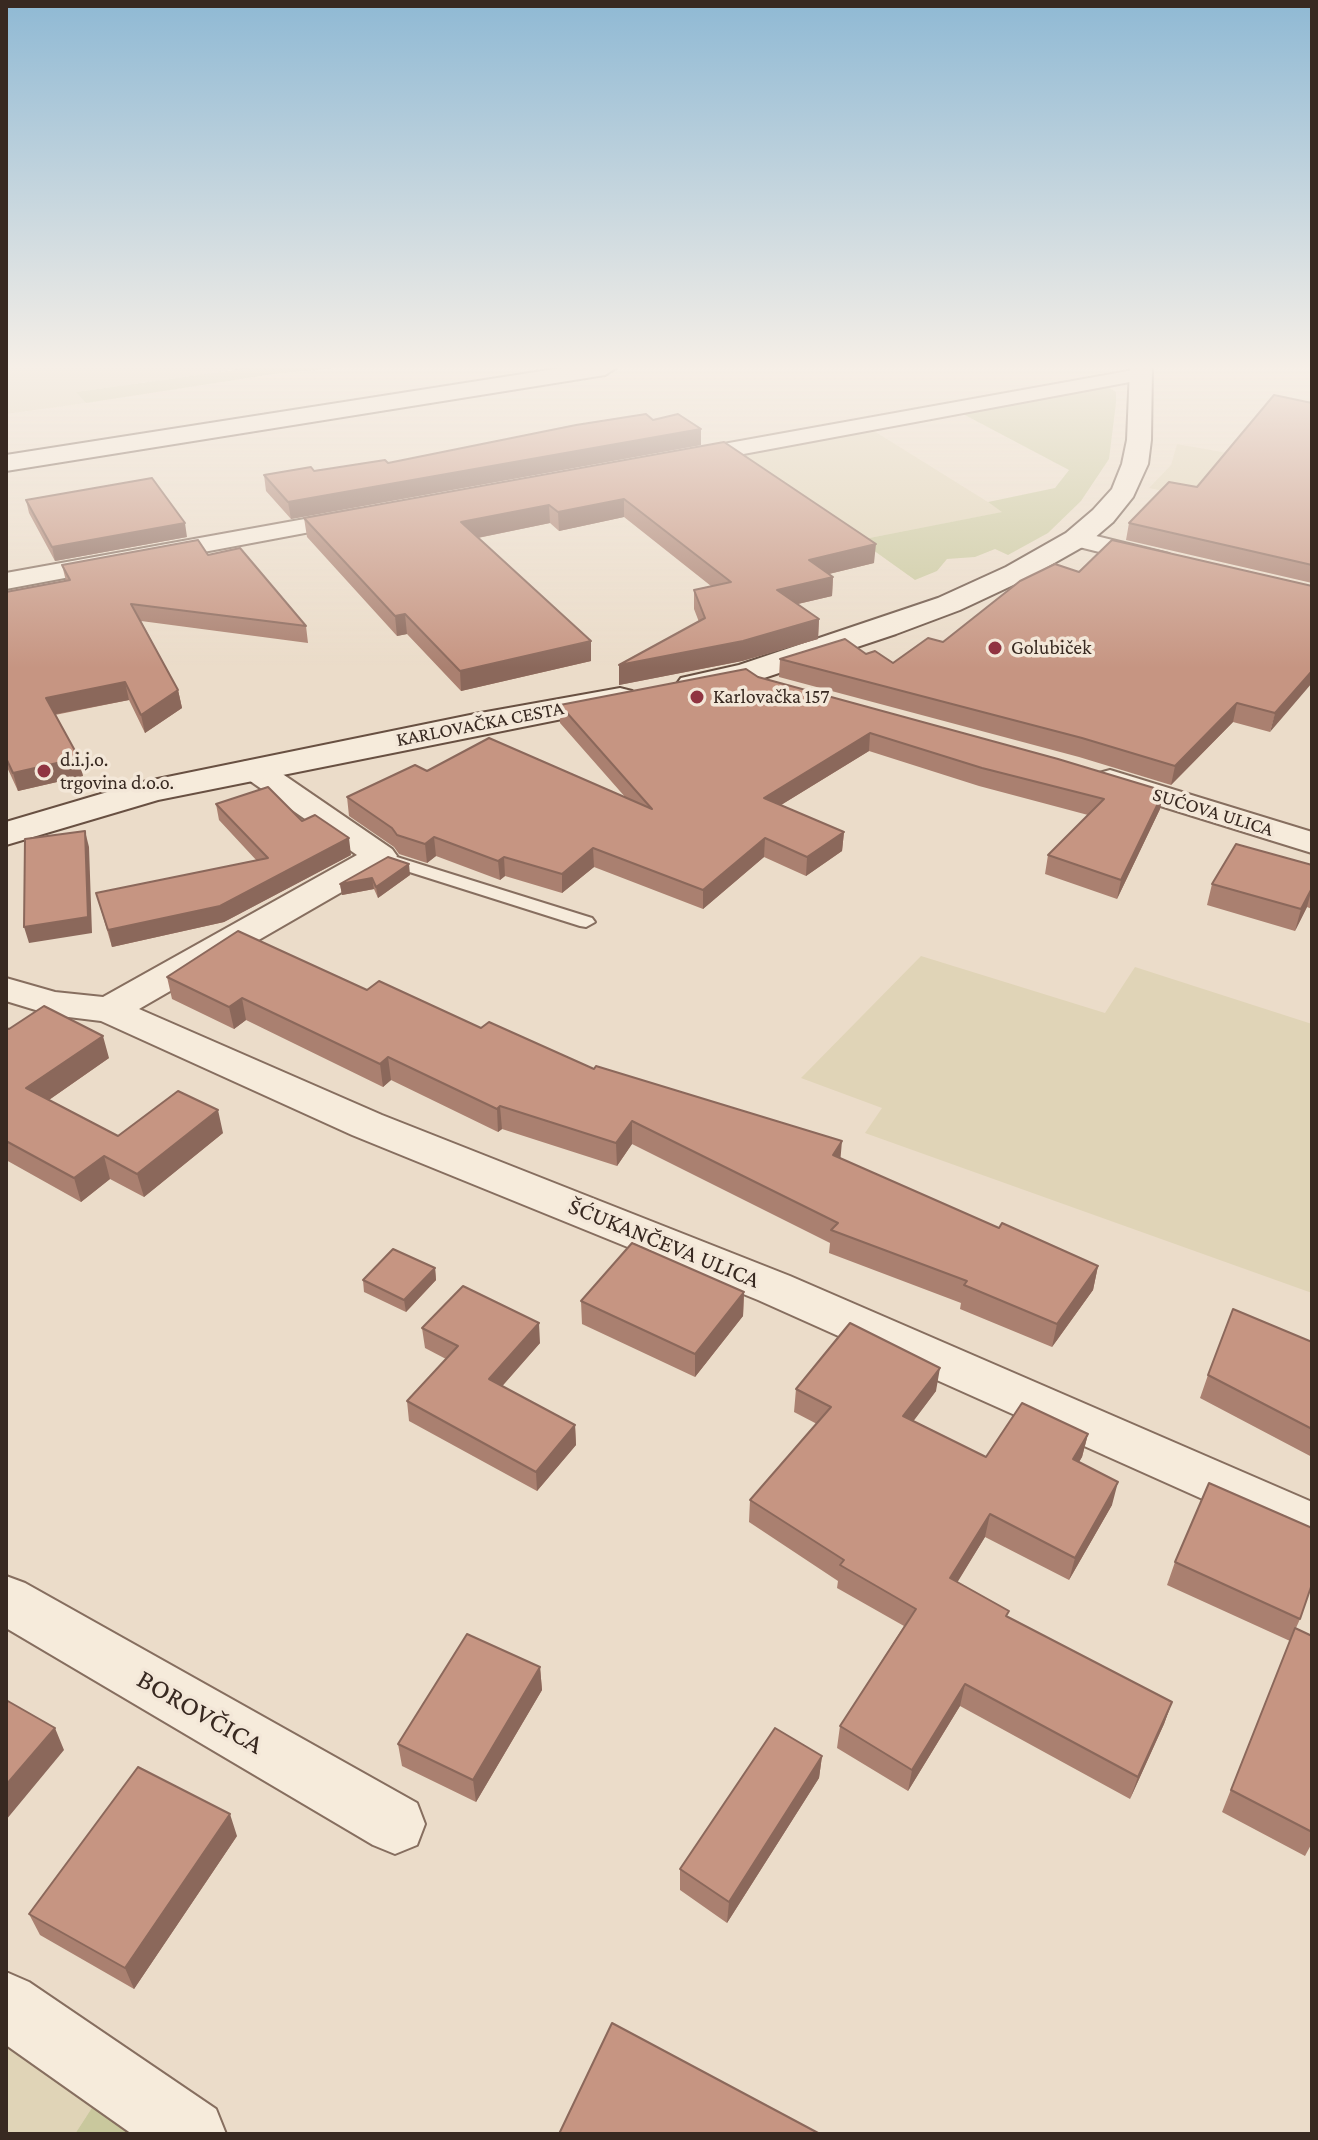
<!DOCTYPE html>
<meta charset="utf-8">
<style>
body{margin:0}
#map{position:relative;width:1318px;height:2140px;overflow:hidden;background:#ebdcc9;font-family:"Crimson Pro",serif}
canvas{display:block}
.frame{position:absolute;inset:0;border:8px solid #382921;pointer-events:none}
</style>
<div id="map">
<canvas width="1318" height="2140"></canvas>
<div class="frame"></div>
</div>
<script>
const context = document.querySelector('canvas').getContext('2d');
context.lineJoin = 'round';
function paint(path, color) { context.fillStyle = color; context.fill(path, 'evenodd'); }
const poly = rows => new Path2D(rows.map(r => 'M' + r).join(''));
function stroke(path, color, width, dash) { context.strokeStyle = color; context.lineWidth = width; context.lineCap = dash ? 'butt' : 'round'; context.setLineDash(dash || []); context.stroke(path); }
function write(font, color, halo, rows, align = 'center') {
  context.font = font + ' "Crimson Pro",serif'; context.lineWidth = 7; context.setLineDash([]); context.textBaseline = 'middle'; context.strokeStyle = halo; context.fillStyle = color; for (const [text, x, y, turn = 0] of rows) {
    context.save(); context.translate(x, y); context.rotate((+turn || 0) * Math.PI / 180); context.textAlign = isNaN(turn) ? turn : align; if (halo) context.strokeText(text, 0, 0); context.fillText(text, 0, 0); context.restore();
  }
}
paint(poly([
 [6,368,248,368,77,392,86,403,6,414],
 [874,431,1004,512,859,540,736,453],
 [1177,444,1312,468,1312,522,1149,488,1171,465],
 [921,956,1105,1013,1135,967,1312,1024,1312,1293,865,1133,882,1108,801,1078],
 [6,2038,97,2100,75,2134,6,2134]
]), '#e0d4b7');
paint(poly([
 [248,368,336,368,274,374,86,403,76,392],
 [1108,387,1116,392,1116,403,1109,459,1081,501,1048,533,1008,555,995,549,975,557,947,559,937,571,915,580,859,540,1002,512,988,502,1055,488,1069,470,963,414],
 [97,2100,146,2134,75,2134]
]), '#c9c89d');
const lane = poly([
 [384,853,592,918,595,922,586,927,580,926,378,862,375,858,384,853]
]);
const street = poly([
 [1139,369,1146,371,1149,375,1146,379,679,466,671,464,667,459,671,454,679,452,1139,369],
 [360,509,369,511,372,516,369,521,6,589,6,573,360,509],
 [1076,531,1169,554,1173,559,1169,564,1160,567,1067,544,1063,539,1067,534,1076,531],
 [254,760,265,762,392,849,397,856,392,863,139,1009,382,1115,790,1276,1312,1502,1312,1548,758,1300,352,1135,101,1021,52,1015,6,1001,6,978,55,992,103,997,357,855,243,776,238,769,243,762,254,760],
 [1110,770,1312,832,1312,853,1099,787,1094,780,1099,773,1110,770],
 [6,1576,25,1583,417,1803,425,1824,417,1845,395,1854,373,1845,6,1628,6,1576],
 [6,1972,29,1982,216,2109,226,2134,132,2134,6,2045,6,1972]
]);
const secondary = poly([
 [561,368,616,368,605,375,6,471,6,455,561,368],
 [1130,368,1152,368,1151,440,1148,464,1133,497,1113,522,1086,545,1026,579,960,610,896,634,758,680,692,695,681,692,676,685,681,678,739,665,938,598,1006,567,1066,533,1093,510,1112,489,1122,464,1127,440,1130,368],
 [620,688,632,691,636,698,632,705,158,800,6,845,6,822,138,783,475,714,620,688]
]);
stroke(lane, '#866e5f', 4);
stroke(street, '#866e5f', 4);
stroke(secondary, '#685042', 4);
paint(lane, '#f6ebdb');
paint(street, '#f6ebdb');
paint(secondary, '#f6ebdb');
paint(poly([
 [1312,403,1312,583,1126,540,1129,523,1197,487],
 [653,420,701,445,291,519,266,491,264,475,388,463],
 [724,442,874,563,829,574,833,577,832,596,798,604,819,619,818,639,742,661,619,685,619,665,699,622,694,609,694,590,711,586,624,517,559,531,550,523,478,538,591,641,591,661,461,691,407,634,397,636,307,537,304,518],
 [26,500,187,537,55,561,29,513],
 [208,555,306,626,308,643,141,621,178,690,182,708,145,733,129,700,55,715,83,776,18,791,6,765,6,592,66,581,62,565],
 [1079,572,1312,586,1270,732,1233,722,1171,785,1079,757,779,677,780,659,866,654,893,663,943,642],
 [758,677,1160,809,1117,899,1045,874,1048,855,1088,815,979,786,869,751,781,805,844,832,842,851,806,876,764,857,703,909,594,867,562,893,505,876,500,880,436,856,427,863,399,854,394,847,349,816,347,797,427,771,626,798,560,723,560,705],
 [216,804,302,821,351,855,224,922,112,947,96,893,257,861,219,820],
 [1312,865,1312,909,1307,907,1295,931,1207,905,1212,884],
 [410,875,378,898,374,889,342,895,340,884],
 [167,977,367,990,481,1028,840,1158,999,1228,1098,1266,1093,1290,1052,1347,960,1309,961,1303,829,1253,830,1243,632,1144,617,1166,502,1129,498,1132,391,1080,383,1087,246,1020,234,1029,172,999],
 [6,1028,109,1058,49,1100,118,1136,223,1133,144,1197,110,1179,81,1202,6,1160],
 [435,1268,436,1280,406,1312,364,1292,363,1280],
 [744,1292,743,1316,695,1377,582,1324,581,1301],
 [422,1328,540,1343,502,1386,575,1425,576,1445,537,1491,409,1421,407,1401,446,1359,425,1348],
 [1312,1342,1312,1457,1200,1398,1208,1375],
 [796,1389,936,1391,913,1421,986,1457,1088,1434,1082,1457,1079,1462,1112,1505,1069,1580,985,1537,957,1582,1008,1617,1172,1702,1164,1724,1130,1799,960,1706,908,1791,837,1748,840,1726,904,1626,837,1588,838,1581,749,1522,750,1500,817,1424,794,1412],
 [1175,1562,1300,1619,1296,1628,1312,1636,1312,1843,1305,1856,1222,1812,1290,1641,1167,1585],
 [540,1667,542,1690,476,1802,402,1766,398,1744],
 [822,1756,819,1778,727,1923,680,1890,680,1869],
 [237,1836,134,1989,40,1935,29,1914]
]), '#aa8070');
paint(poly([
 [701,429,701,445,291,519,288,502],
 [624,499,624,517,559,531,558,512],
 [549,505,550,523,462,541,461,522],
 [185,523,187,537,55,561,52,547],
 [876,544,874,563,808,579,809,560],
 [833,577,832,596,776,609,777,590],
 [405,614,407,634,397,636,395,616],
 [819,619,818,639,742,661,619,685,619,665],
 [591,641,591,661,461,691,460,671],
 [1312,671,1312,683,1270,732,1275,713],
 [125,682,129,700,51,715,46,698],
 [178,690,182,708,145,733,141,715],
 [1237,703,1233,722,1171,785,1175,766],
 [870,733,869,751,763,816,764,798],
 [79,758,83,776,18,791,13,773],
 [1164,791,1160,809,1117,899,1121,880],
 [85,831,89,847,92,933,29,943,24,927],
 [844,832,842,851,806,876,807,857],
 [434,837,436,856,427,863,425,844],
 [349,838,351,855,224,922,112,947,108,930],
 [765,838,764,857,703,909,703,890],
 [593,848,594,867,562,893,562,874],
 [504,857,505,876,500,880,498,861],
 [409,864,410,875,378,898,376,887],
 [372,878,374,889,342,895,340,884],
 [1312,888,1307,907,1295,931,1301,909],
 [242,998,246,1020,234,1029,229,1007],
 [103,1036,109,1058,33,1111,26,1088],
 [388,1057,391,1080,383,1087,380,1064],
 [500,1106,502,1129,498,1132,497,1109],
 [218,1110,223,1133,144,1197,137,1174],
 [632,1121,632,1144,617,1166,616,1143],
 [842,1141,840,1164,833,1155],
 [104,1156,110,1179,81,1202,74,1178],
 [1098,1266,1093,1290,1052,1347,1057,1324],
 [435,1268,436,1280,406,1312,404,1300],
 [744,1292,743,1316,695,1377,695,1354],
 [539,1323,540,1343,491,1399,489,1379],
 [940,1368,936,1391,900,1439,903,1416],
 [575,1425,576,1445,537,1491,536,1472],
 [1088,1434,1082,1457,1067,1482,1073,1459],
 [1118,1482,1112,1505,1069,1580,1075,1558],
 [990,1514,985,1537,946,1601,950,1578],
 [540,1667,542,1690,476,1802,473,1780],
 [965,1684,960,1706,908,1791,912,1770],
 [1172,1702,1164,1724,1130,1799,1138,1777],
 [55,1728,64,1750,6,1820,6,1785],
 [822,1756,819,1778,727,1923,729,1902],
 [230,1814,237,1836,134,1989,125,1968]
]), '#8b685b');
const building = poly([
 [1274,395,1312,403,1312,565,1129,523,1169,482,1197,487,1274,395],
 [646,414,653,420,678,414,701,429,288,502,264,475,311,467,314,471,385,460,388,463,576,425,646,414],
 [724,442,876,544,809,560,833,577,777,590,819,619,743,641,619,665,705,618,694,590,731,582,624,499,558,512,549,505,461,522,591,641,460,671,405,614,395,616,304,518,724,442],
 [152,478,185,523,52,547,26,500,152,478],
 [198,540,208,555,240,548,306,626,131,604,178,690,141,715,125,682,46,698,79,758,13,773,6,758,6,592,70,580,62,565,198,540],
 [1112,540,1312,586,1312,671,1275,713,1237,703,1175,766,1082,738,780,659,845,639,866,654,875,651,893,663,928,638,943,642,1020,581,1055,564,1079,572,1112,540],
 [746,669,758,677,1058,759,1164,791,1121,880,1048,855,1104,799,982,768,870,733,764,798,844,832,807,857,765,838,703,890,593,848,562,874,504,857,498,861,434,837,425,844,397,835,392,828,347,797,415,765,427,771,489,738,652,809,560,705,746,669],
 [268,787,302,821,315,815,349,838,220,906,108,930,96,893,268,858,216,804,268,787],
 [85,831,88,917,24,927,25,839,85,831],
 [1236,844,1312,865,1312,888,1301,909,1212,884,1236,844],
 [388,857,409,864,376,887,372,878,340,884,388,857],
 [238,931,367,990,379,981,481,1028,489,1022,594,1069,596,1066,842,1141,833,1155,999,1228,1002,1223,1098,1266,1057,1324,964,1285,967,1281,831,1230,838,1223,632,1121,616,1143,500,1106,497,1109,388,1057,380,1064,242,998,229,1007,167,977,238,931],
 [44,1006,103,1036,26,1088,118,1136,178,1091,218,1110,137,1174,104,1156,74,1178,6,1141,6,1028,9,1029,44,1006],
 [632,1243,744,1292,695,1354,581,1301,632,1243],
 [393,1249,435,1268,404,1300,363,1280,393,1249],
 [463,1286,539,1323,489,1379,575,1425,536,1472,407,1401,458,1346,422,1328,463,1286],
 [1233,1309,1312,1342,1312,1429,1208,1375,1233,1309],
 [850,1323,940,1368,903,1416,986,1457,1022,1403,1088,1434,1073,1459,1118,1482,1075,1558,990,1514,950,1578,1009,1611,1006,1616,1172,1702,1138,1777,965,1684,912,1770,840,1726,916,1609,840,1565,844,1560,750,1500,831,1407,796,1389,850,1323],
 [1209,1483,1312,1528,1312,1584,1300,1619,1175,1562,1209,1483],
 [1295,1628,1312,1636,1312,1832,1231,1790,1295,1628],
 [467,1634,540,1667,473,1780,398,1744,467,1634],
 [6,1700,55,1728,6,1785,6,1700],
 [775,1728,822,1756,729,1902,680,1869,775,1728],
 [138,1767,230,1814,125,1968,29,1914,138,1767],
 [612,2023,820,2134,559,2134,612,2023]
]);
paint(building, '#c69582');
stroke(building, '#8b685b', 2);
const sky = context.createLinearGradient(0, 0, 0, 668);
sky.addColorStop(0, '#8fb9d4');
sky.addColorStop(0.55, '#f6efe7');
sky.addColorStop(1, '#f6efe700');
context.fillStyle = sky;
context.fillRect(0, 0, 1318, 668);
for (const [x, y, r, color] of [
 [995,648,8,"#903441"],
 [697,697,8,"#903441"],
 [44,771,8,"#903441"]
]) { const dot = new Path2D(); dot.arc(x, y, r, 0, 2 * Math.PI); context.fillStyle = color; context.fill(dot); stroke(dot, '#f3e7d8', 3); }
write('20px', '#382921', '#f3e7d8', [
 ["Golubiček",1011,648],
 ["Karlovačka 157",713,697],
 ["d.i.j.o.",60,760],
 ["trgovina d.o.o.",60,783]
], 'left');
write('20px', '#382921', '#f3e7d8', [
 ["KARLOVAČKA CESTA",480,724,-11],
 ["SUĆOVA ULICA",1213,812,17]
]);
write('24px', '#382921', '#f3e7d8', [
 ["ŠĆUKANČEVA ULICA",664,1243,22]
]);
write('28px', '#382921', '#f3e7d8', [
 ["BOROVČICA",200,1712,30]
]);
</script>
